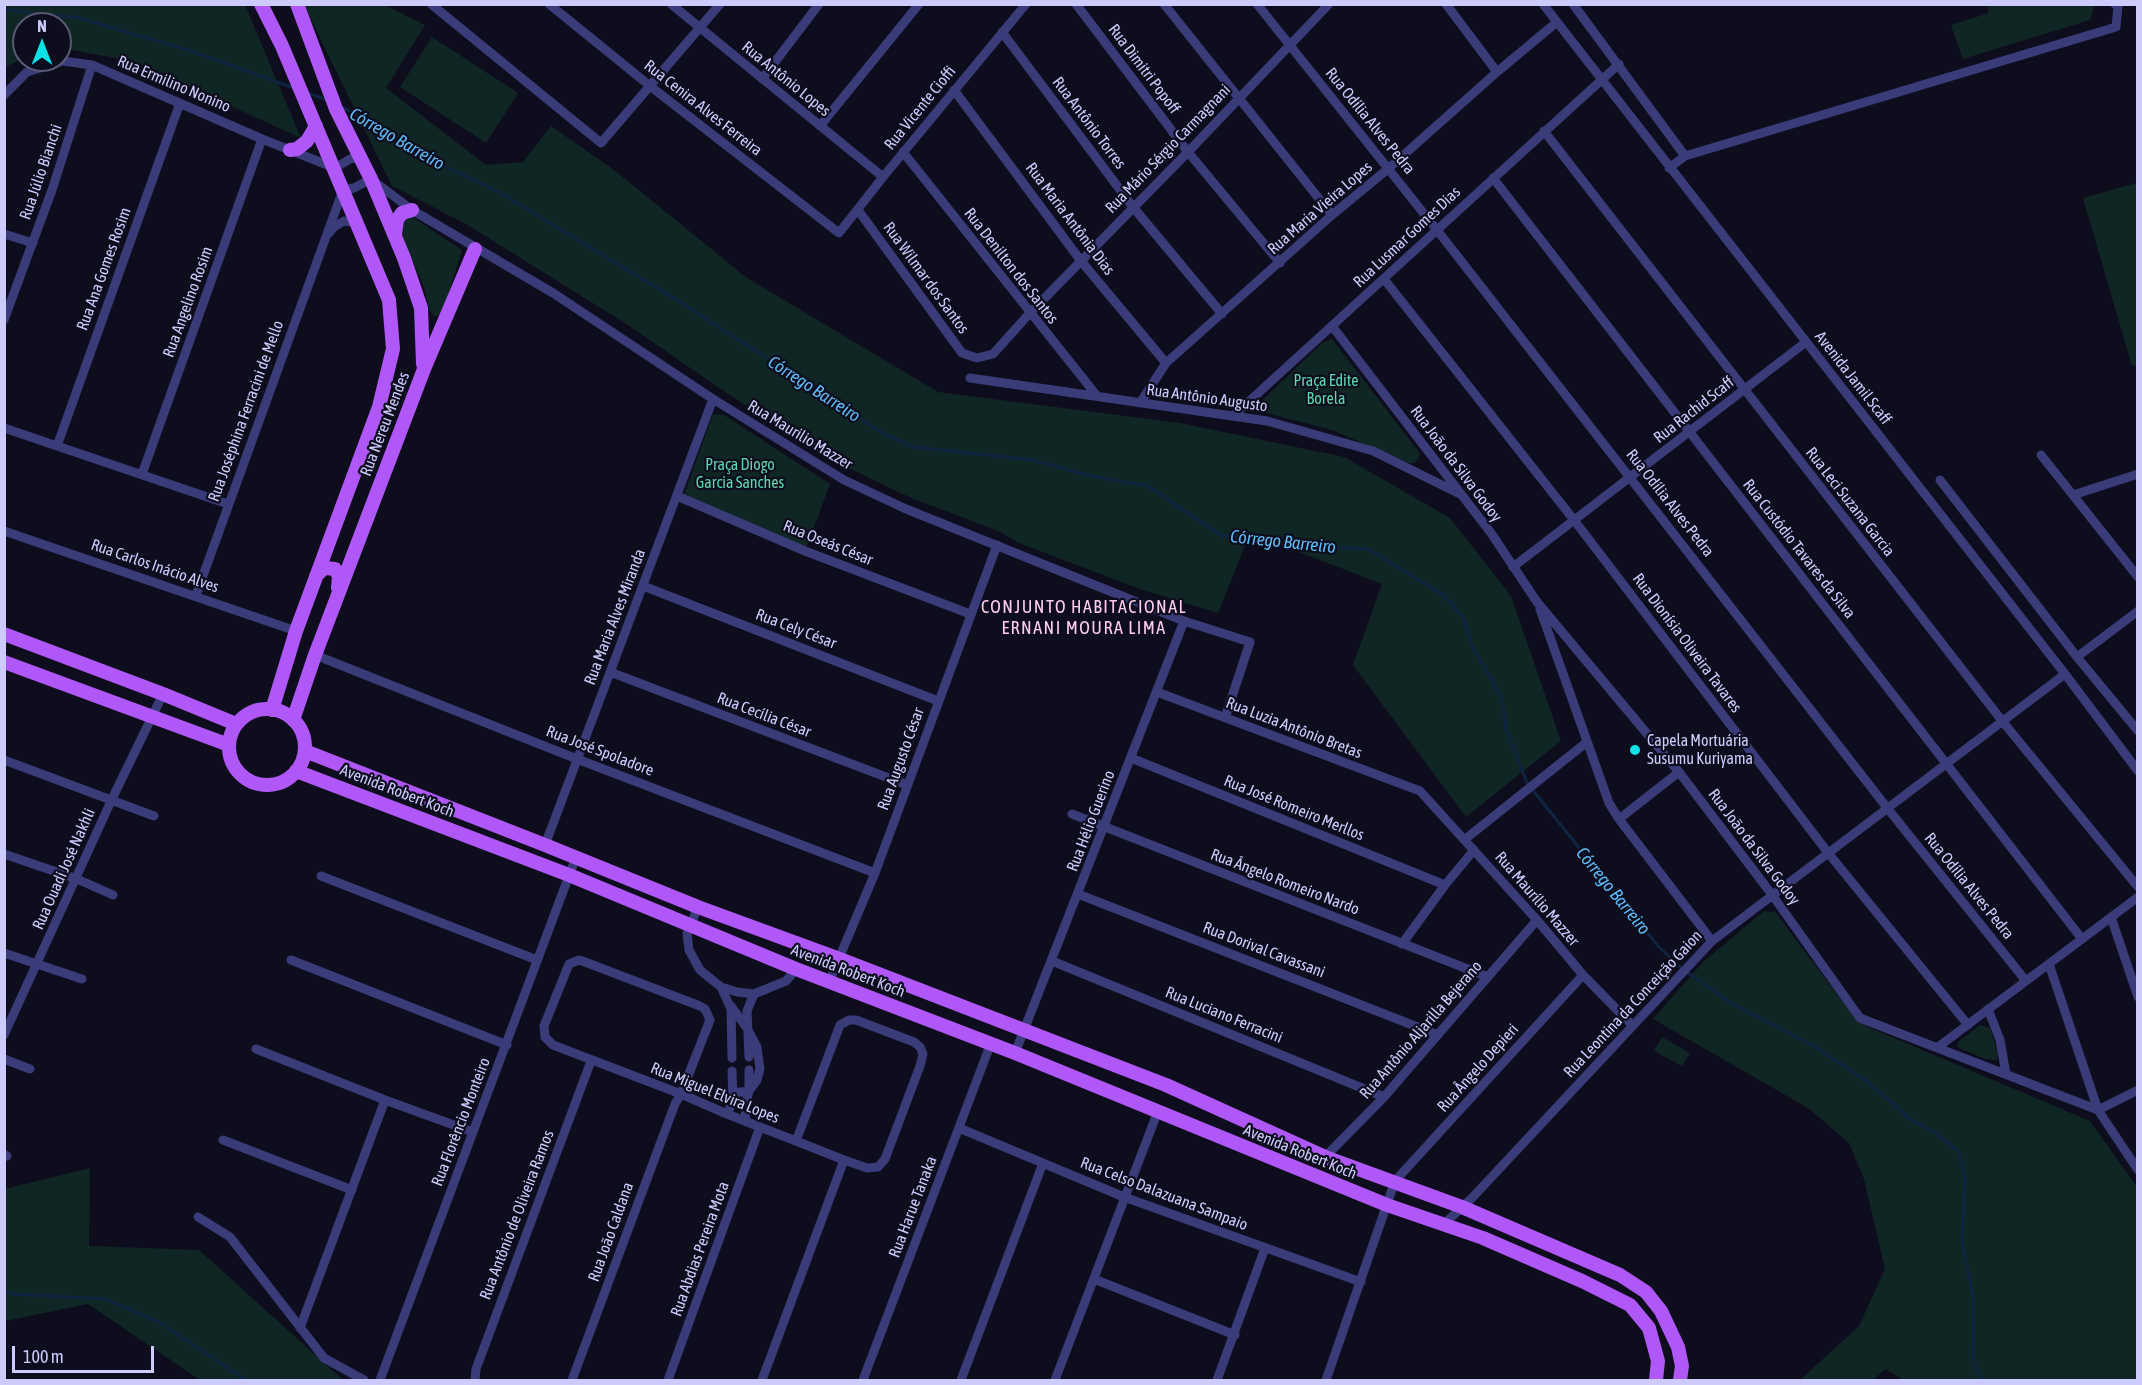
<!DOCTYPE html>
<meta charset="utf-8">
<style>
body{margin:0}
#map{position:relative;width:2142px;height:1385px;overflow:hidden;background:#0e0d1d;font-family:"Asap Condensed",sans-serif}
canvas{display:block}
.frame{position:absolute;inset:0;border:6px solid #cdcbfc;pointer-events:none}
.north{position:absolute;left:12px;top:12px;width:60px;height:60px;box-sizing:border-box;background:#0e0d1d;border:2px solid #5a5976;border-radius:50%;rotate:0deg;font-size:16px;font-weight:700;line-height:24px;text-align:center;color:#cdcbfc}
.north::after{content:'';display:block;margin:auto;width:21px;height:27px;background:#0be1e8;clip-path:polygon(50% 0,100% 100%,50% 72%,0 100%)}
.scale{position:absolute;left:12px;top:1346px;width:142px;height:27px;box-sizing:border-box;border:3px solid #cdcbfc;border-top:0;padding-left:8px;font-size:18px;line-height:21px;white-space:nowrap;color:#cdcbfc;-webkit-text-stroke:4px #0e0d1d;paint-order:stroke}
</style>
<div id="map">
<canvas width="2142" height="1385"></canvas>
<div class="frame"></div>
<div class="north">N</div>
<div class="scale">100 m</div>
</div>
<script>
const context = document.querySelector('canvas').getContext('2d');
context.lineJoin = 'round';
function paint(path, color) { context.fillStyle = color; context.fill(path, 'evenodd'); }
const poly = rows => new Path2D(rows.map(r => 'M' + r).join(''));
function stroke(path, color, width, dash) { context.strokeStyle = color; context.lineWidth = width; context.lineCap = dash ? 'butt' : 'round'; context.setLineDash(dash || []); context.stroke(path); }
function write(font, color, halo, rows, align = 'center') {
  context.font = font + ' "Asap Condensed",sans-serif'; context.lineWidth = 4.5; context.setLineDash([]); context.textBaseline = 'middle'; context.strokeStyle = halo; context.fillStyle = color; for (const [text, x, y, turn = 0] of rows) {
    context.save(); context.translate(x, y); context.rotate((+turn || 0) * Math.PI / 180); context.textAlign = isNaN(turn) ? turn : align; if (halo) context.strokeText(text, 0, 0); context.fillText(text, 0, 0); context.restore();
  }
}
paint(poly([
 [366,4,387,6,425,25,386,88,486,165,523,162,551,126,614,170,747,278,938,392,1180,423,1344,457,1450,518,1511,596,1561,741,1466,817,1353,665,1382,584,1250,533,1218,613,1140,589,1019,543,998,531,909,497,830,459,728,394,628,325,466,224,392,186,304,5],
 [2093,4,2093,12,2090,20,1963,59,1951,25,1989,13,1987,5],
 [4,5,245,5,301,138,132,61,60,48,60,24,24,24,24,58,5,67],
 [432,37,518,93,486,143,400,87],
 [2137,183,2138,365,2132,366,2083,198],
 [408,214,462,250,443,312,438,316,434,316,430,311,423,284,401,237,400,219],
 [1332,339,1416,448,1420,455,1415,463,1408,463,1332,430,1259,411,1258,405,1271,392,1322,343],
 [713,414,724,415,830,484,805,551,684,495],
 [1764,911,1775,912,1855,1018,1868,1027,2090,1121,2137,1187,2137,1380,1903,1380,1886,1369,1873,1380,1800,1380,1859,1326,1885,1269,1864,1179,1849,1143,1808,1108,1653,1019,1703,962],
 [1980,1025,1990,1028,1998,1054,1997,1060,1985,1059,1957,1047,1958,1042],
 [1662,1037,1690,1053,1682,1066,1654,1051],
 [90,1168,89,1246,199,1250,343,1380,200,1380,88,1304,5,1321,4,1189]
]), '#102624');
stroke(poly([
 [4,9,44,15,76,17,191,51,294,88],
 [308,93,327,100],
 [342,107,442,165,499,192,677,300,886,435,914,447,1033,460,1091,476,1148,486,1222,536,1280,538,1308,547,1368,549,1444,595,1463,617,1472,646,1502,699,1506,729,1527,783,1659,947,1681,968,1731,1003,1814,1046,1865,1080,1910,1119,1935,1133,1959,1152,1965,1180,1962,1241,1974,1300,1973,1358,1980,1380],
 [4,1290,12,1294,105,1299,161,1323,246,1380]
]), '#0e2440', 3);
stroke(poly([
 [431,4,601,143,720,4],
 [549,4,650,86,839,233,883,177,1026,4],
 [671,4,883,177],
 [1076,4,1188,152,1280,263],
 [1164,4,1332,215],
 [1257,4,1437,230,1888,809,2026,981],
 [1446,4,1497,72],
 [1543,4,2065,674,2138,771],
 [1573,4,1685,156],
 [1002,32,1133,207,1222,314],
 [762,79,819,4],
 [954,90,1081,261,1166,363],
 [4,95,27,72,63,61,92,65,262,139,335,168,350,159,360,157],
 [820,126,919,4],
 [1544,131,2003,722,2138,887],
 [903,152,1097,396],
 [1669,168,1685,156,2116,27,2118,6,2115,4],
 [1493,178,2082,939],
 [858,210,962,353,977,358,993,354,1029,314,1188,152,1329,4],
 [4,234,33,243],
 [328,234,334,227,344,221,358,223],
 [1384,279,1574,520,1829,854,1968,1025],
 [4,320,52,190,92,65],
 [1332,326,1491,533,1537,602,1679,772,1773,896,1860,1018,2098,1110,2138,1170],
 [970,378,1267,421,1373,451,1460,494],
 [1140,403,1166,363,1332,215,1389,168,1497,72,1557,22],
 [1233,416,1619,64],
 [4,428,228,504],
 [57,446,180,103],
 [2041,455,2138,577],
 [142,474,262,139],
 [1940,480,2077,657,2138,731],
 [2073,495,2138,474],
 [677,496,805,551,970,614],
 [4,531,296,631],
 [1513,567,1806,342],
 [643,586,938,701],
 [196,595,343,190,354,188,371,179,412,210,553,293,713,399,844,480,906,509,1184,621,1250,642,1225,718],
 [1540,609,1609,803,1619,819,1712,941],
 [315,655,577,759,875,873],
 [2077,657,2138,611],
 [610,672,907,785],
 [1157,692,1420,791,1537,920,1583,975,1633,1026],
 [1131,758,1445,885],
 [4,760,154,816],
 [1072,814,1488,977],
 [1619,819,1679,772],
 [1464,840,1587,742],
 [545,845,713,399],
 [4,854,77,879,113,895],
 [321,876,537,960],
 [1078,894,1438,1035],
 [698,907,687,934,689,950,700,970,721,987,737,992,754,994,786,981,796,969],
 [2111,917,2138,997],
 [1402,944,1445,885,1474,850],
 [4,953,82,979],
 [291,960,507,1045],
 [1052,961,1384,1097],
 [2049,964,2098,1110,2138,1090],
 [829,982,875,873,997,545],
 [721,987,731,1009,732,1058],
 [730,1005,747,1028,757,1047,760,1069,757,1080,749,1091,733,1093],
 [1988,1009,2000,1040,2006,1074],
 [4,1035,112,799,163,694],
 [1938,1047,2138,897],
 [256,1049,385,1100,473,1132],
 [1015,1053,1184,621],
 [749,1057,747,1011,754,994],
 [4,1059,30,1069],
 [727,1114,733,1101,732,1071],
 [746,1122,745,1107,749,1091,749,1070],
 [959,1128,1124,1197,1361,1282],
 [223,1140,352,1190],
 [4,1154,7,1156],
 [1325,1157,1384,1097,1537,920],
 [198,1217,230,1237,324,1358,364,1380],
 [1444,1224,1472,1198,1712,941,2065,674],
 [1094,1279,1235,1335],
 [300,1328,385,1100],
 [380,1380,576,857],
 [475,1380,476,1369,591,1061],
 [572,1380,675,1104,681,1094,710,1020,705,1009,700,1006,585,962,579,960,569,964,544,1026,545,1037,553,1045,681,1094,727,1114,760,1127,796,1141,844,1160,867,1168,878,1167,885,1159,920,1066,923,1054,920,1047,914,1042,856,1020,849,1020,840,1025,796,1141],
 [668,1380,760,1127],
 [762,1380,844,1160],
 [863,1380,991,1043],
 [961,1380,1043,1163],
 [1055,1380,1158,1111],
 [1217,1380,1265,1248],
 [1326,1380,1395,1181,1583,975]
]), '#3a3c7a', 9);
stroke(poly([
 [261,4,282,46,389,300,393,349,379,407,296,631,272,710],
 [297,4,336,109,371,179,404,258,421,308,423,364],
 [290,150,297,149,307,141,316,126],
 [395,234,397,220,402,213,412,210],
 [316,576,322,570,326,568,335,569,339,576,338,588],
 [4,634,163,694,236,724],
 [4,662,229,745],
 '229 747a38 38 0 1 1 76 0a38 38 0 1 1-76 0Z',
 [293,720,315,655,424,369,475,249],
 [305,751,545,845,698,907,840,959,1166,1085,1325,1157,1462,1207,1620,1275,1646,1292,1661,1311,1678,1347,1682,1366,1680,1380],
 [296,771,569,875,796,969,1015,1053,1387,1205,1483,1238,1582,1281,1630,1305,1649,1328,1658,1361,1656,1380]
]), '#b058f7', 14);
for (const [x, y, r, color] of [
 [1635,750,6,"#0be1e8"]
]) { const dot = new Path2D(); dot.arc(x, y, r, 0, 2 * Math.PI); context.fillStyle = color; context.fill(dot); stroke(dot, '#0e0d1d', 2); }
write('16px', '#cdcbfc', '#0e0d1d', [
 ["Rua Dimitri Popoff",1144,69,53],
 ["Rua Antônio Lopes",786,79,39],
 ["Rua Ermilino Nonino",174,84,23],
 ["Rua Cenira Alves Ferreira",703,108,38],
 ["Rua Vicente Cioffi",920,108,-51],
 ["Rua Odília Alves Pedra",1370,121,51],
 ["Rua Antônio Torres",1089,123,53],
 ["Rua Mário Sérgio Carmagnani",1168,149,-46],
 ["Rua Júlio Bianchi",41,172,-71],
 ["Rua Maria Vieira Lopes",1320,208,-41],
 ["Rua Maria Antônia Dias",1070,219,53],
 ["Rua Lusmar Gomes Dias",1407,237,-43],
 ["Rua Denilton dos Santos",1011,266,52],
 ["Rua Ana Gomes Rosim",104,269,-70],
 ["Rua Wilmar dos Santos",926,278,54],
 ["Rua Angelino Rosim",188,302,-70],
 ["Avenida Jamil Scaff",1853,378,52],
 ["Rua Antônio Augusto",1207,398,8],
 ["Rua Rachid Scaff",1694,410,-38],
 ["Rua Joséphina Ferracini de Mello",246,411,-70],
 ["Rua Nereu Mendes",385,424,-69],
 ["Rua Maurilio Mazzer",800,435,31],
 ["Rua João da Silva Godoy",1456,464,53],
 ["Rua Leci Suzana Garcia",1850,502,52],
 ["Rua Odília Alves Pedra",1670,503,52],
 ["Rua Oseás César",828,543,22],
 ["Rua Custódio Tavares da Silva",1799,549,52],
 ["Rua Carlos Inácio Alves",155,566,19],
 ["Rua Maria Alves Miranda",615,617,-69],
 ["Rua Cely César",796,629,21],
 ["Rua Dionísia Oliveira Tavares",1687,643,53],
 ["Rua Cecília César",764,715,21],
 ["Rua Luzia Antônio Bretas",1294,728,21],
 ["Rua José Spoladore",600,751,21],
 ["Rua Augusto César",901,759,-70],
 ["Avenida Robert Koch",397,791,21],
 ["Rua José Romeiro Merllos",1294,808,22],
 ["Rua Hélio Guerino",1091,821,-69],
 ["Rua João da Silva Godoy",1754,847,53],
 ["Rua Ouadi José Nakhli",64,869,-66],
 ["Rua Ângelo Romeiro Nardo",1285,882,21],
 ["Rua Odília Alves Pedra",1969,886,51],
 ["Rua Maurílio Mazzer",1537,899,49],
 ["Rua Dorival Cavassani",1264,950,21],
 ["Avenida Robert Koch",848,971,21],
 ["Rua Leontina da Conceição Gaion",1633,1004,-47],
 ["Rua Luciano Ferracini",1224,1015,22],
 ["Rua Antônio Aljarilla Bejerano",1421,1030,-49],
 ["Rua Ângelo Depieri",1478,1068,-48],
 ["Rua Miguel Elvira Lopes",715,1093,22],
 ["Rua Florêncio Monteiro",461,1122,-69],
 ["Avenida Robert Koch",1300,1152,22],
 ["Rua Celso Dalazuana Sampaio",1164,1194,21],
 ["Rua Harue Tanaka",913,1207,-69],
 ["Rua Antônio de Oliveira Ramos",517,1215,-69],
 ["Rua João Caldana",611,1232,-70],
 ["Rua Abdias Pereira Mota",700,1249,-70]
]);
write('16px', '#5cd8b0', '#0e0d1d', [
 ["Praça Edite",1326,381],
 ["Borela",1326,399],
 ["Praça Diogo",740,465],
 ["Garcia Sanches",740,483]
]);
write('16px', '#cdcbfc', '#0e0d1d', [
 ["Capela Mortuária",1647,741],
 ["Susumu Kuriyama",1647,759]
], 'left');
write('italic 18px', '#5ebbf7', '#0e0d1d', [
 ["Córrego Barreiro",397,139,30],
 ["Córrego Barreiro",814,389,33],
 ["Córrego Barreiro",1283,542,6],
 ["Córrego Barreiro",1613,891,51]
]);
context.letterSpacing = '1.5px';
write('18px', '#fdcdee', '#0e0d1d', [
 ["CONJUNTO HABITACIONAL",1084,607],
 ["ERNANI MOURA LIMA",1084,628]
]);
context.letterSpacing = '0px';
</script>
